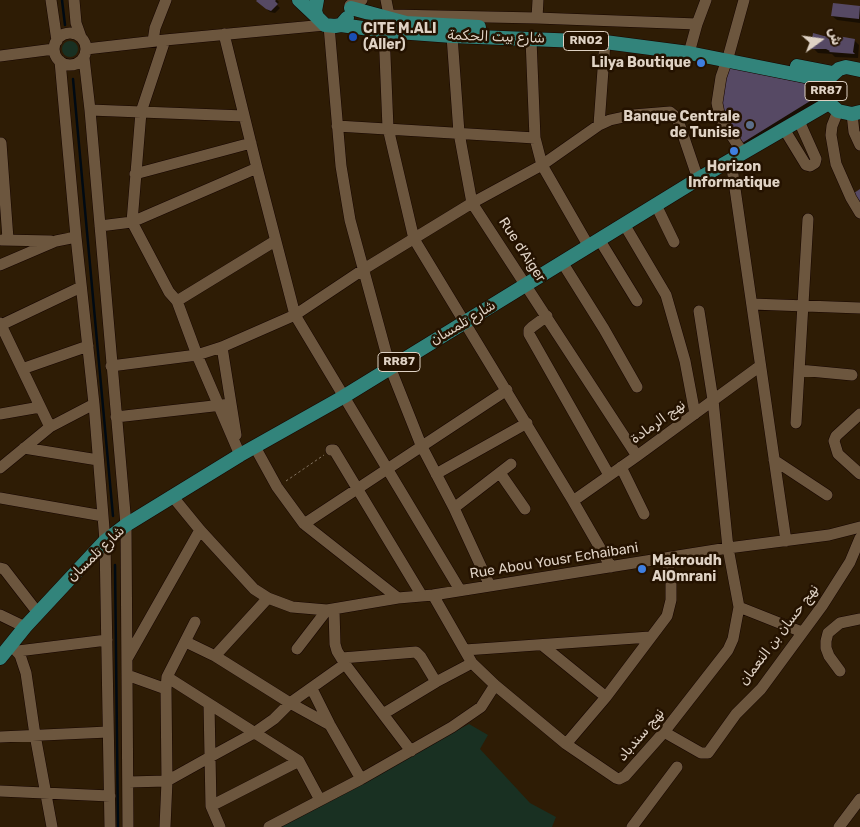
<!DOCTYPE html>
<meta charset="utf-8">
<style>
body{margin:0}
#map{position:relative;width:860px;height:827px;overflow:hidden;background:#2e1c05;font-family:Rubik,Vazirmatn,sans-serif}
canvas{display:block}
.north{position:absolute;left:795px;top:15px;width:50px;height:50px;-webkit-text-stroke:4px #241200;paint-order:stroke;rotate:76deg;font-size:14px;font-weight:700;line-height:20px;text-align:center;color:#dfd2c4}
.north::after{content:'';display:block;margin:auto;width:18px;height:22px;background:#dfd2c4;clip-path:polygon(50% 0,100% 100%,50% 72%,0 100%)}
</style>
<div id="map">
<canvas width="860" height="827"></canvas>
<div class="north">ش</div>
</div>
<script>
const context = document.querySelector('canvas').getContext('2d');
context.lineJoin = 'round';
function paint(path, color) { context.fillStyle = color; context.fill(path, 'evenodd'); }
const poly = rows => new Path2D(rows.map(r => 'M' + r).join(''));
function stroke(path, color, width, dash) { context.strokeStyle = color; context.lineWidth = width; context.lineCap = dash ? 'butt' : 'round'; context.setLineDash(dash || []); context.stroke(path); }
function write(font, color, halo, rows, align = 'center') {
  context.font = font + ' Rubik,Vazirmatn,sans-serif'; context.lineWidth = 5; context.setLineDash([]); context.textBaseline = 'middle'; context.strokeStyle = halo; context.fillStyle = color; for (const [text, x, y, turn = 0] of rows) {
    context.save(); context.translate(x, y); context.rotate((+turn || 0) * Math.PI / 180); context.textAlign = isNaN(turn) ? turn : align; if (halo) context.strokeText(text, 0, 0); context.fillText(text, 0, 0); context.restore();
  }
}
paint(poly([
 '62 49a8 8 0 1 1 16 0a8 8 0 1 1-16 0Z',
 [469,724,488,735,480,749,530,803,556,817,552,827,276,827]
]), '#193022');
paint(poly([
 [259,0,277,0,279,2,277,5,280,8,275,13,270,12,258,1],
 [834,4,860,8,860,23,837,20,832,16],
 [833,37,837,41,854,40,859,45,858,58,835,57,832,54,818,53,813,48,817,45,817,43,814,39],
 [726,68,804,80,819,93,821,105,747,150,740,144]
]), '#0007');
stroke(poly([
 [62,0,65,25],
 [73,79,113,516],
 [115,565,118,827]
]), '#000a13', 2.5);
paint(poly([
 [257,0,276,0,275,1,278,4,271,11,266,9,256,1],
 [833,3,860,6,859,19,831,16],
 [813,33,824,36,834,36,834,39,837,40,838,36,855,39,853,52,855,54,829,52,830,51,826,49,811,49,812,44,816,44,816,40,812,40],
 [725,67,813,85,815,98,739,145,719,105],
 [860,189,860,207,854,193]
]), '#564964');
const minor = poly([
 [51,0,57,41],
 [74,0,76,23,81,37],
 [386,0,389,15],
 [350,5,362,0],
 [391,15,537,18,697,24],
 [537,18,538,0],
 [329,26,341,166,350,220,390,367,421,445,454,508,490,586],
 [384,31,388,128,414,239,573,501,611,567],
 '54 49a16 16 0 1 1 32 0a16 16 0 1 1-32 0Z',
 [224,34,257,168,295,315,460,590],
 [452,36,459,133,472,203,637,456],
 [531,39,535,138,542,165,588,245],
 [165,40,141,112,132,222,169,292,177,301,197,355,240,455],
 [153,41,155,28,166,0],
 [86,49,165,40,325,25],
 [689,53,697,24,706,0],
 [0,56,54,49],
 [84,58,90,110,126,525,128,827],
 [60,61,76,237,94,404,105,541,110,827],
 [90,110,244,116],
 [838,111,832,126,831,135,836,164,851,198,860,213],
 [852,114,854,132,860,145],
 [599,125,605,42],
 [337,126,535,138],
 [784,129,806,165,810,166,815,163,816,159,799,121],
 [0,143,1,143,8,239],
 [743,153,720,118,717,103,721,77,729,54,744,0],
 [731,161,786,541],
 [135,174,251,143],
 [656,205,674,242],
 [624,224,666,295,685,361,695,414],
 [100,226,132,222,257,168],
 [599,239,637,301],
 [2,240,51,241],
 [562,262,604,329,637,387],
 [0,265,56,241,76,237],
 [177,301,275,241],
 [752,304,860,308],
 [547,316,532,327,529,330,529,334,609,475],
 [0,323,50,427],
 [1,325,81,287],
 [222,347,236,435],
 [111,366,197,355,222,347,295,315,364,269,472,203,542,165,599,125,610,120,633,115,670,112,676,117,679,123,698,179],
 [22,369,88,346],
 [799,370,852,375],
 [0,414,40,407],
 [860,414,836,436,834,441,838,454,860,474],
 [116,417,231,404],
 [796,423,808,219],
 [255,447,277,487,304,524,398,598],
 [24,448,98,460],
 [331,450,334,450,422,596],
 [774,460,827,495],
 [621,467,644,514],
 [0,468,50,427,94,404],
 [500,473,525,509],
 [436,474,527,423],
 [173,497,200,530,254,589,268,598,292,607,327,610,398,598,433,595,728,548,829,535,860,527],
 [0,498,103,516],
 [573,501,637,456,760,366],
 [454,508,511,464],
 [304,524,507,390],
 [0,568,4,569,38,613],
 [433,595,472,663,495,685,566,744,616,778,619,779,625,776,664,732,728,650,733,639,739,607,728,548,713,400,699,311],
 [739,607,802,632],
 [334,610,335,644,337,651,345,664,411,751],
 [0,615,25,627],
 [186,642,215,656,290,703,330,725],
 [11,645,20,655,26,673,35,735,52,827],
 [542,645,606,697],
 [297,649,327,610],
 [465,650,650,637],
 [18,651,107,640],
 [215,656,268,598],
 [128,657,200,530],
 [342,658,416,652,421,657,436,682],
 [840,671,829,656,826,648,826,641,828,633,840,623,860,619],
 [127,675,166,689],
 [167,677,299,761,320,800],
 [312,689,330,725,361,779],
 [209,704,211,806,220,827],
 [383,714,436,682,472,663],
 [664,732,701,753,708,753,736,714,761,689,822,606,850,562,860,538],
 [0,737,108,732],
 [566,744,606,697,667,616,671,600,671,582,667,559],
 [128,782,167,781,210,757,254,733,274,719,290,703,345,664],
 [0,791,110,796],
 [211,806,299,761],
 [165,827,167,781,166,689,167,677,195,622],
 [269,827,361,779,452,727,481,707,495,685],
 [632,827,677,767],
 [839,827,860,799]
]);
const major = poly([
 [299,0,317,17],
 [317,0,315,11,317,17,325,25,335,26,341,25,347,18],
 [351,8,406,23,479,27],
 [341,25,384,31,452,36,605,42,689,53,809,77,826,89],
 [797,66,833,73],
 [860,70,846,67,839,69,829,78,826,89,829,103,838,111,852,114,860,112],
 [0,658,25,627,105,541,126,525,240,455,343,397,698,179,829,103]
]);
stroke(minor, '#160500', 12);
stroke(major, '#160500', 15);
stroke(poly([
 [286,481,324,455]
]), '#827260', 1, [2.5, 2.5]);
stroke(minor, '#6c563e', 11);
stroke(major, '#32847b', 14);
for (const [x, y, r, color] of [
 [353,37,5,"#1a4fb4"],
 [701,63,5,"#3f7fe0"],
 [750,125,5,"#5c6f8a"],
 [734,151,5,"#3f7fe0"],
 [642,569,5,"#3f7fe0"]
]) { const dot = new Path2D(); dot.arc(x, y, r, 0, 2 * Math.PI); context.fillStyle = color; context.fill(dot); stroke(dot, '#241200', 2); }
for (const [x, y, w] of [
 [586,41,45],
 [826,91,42],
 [399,362,42]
]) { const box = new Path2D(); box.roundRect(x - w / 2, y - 9.5, w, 19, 4); context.fillStyle = '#241200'; context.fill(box); stroke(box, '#dfd2c4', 1); }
write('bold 12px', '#dfd2c4', null, [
 ["RN02",586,41],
 ["RR87",826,91],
 ["RR87",399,362]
]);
write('bold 14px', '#dfd2c4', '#241200', [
 ["CITE M.ALI",363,29],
 ["(Aller)",363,45],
 ["Lilya Boutique",691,63,"right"],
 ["Banque Centrale",740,117,"right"],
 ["de Tunisie",740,133,"right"],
 ["Horizon",734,167,"center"],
 ["Informatique",734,183,"center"],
 ["Makroudh",652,561],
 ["AlOmrani",652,577]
], 'left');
write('14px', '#dfd2c4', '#241200', [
 ["شارع بيت الحكمة",496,37,2],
 ["Rue d'Aiger",522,250,57],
 ["شارع تلمسان",463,323,-31],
 ["نهج الرمادة",658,422,-36],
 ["شارع تلمسان",96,554,-44],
 ["Rue Abou Yousr Echaibani",554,561,-9],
 ["نهج حسان بن النعمان",779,635,-53],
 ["نهج سندباد",641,735,-50]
]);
</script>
